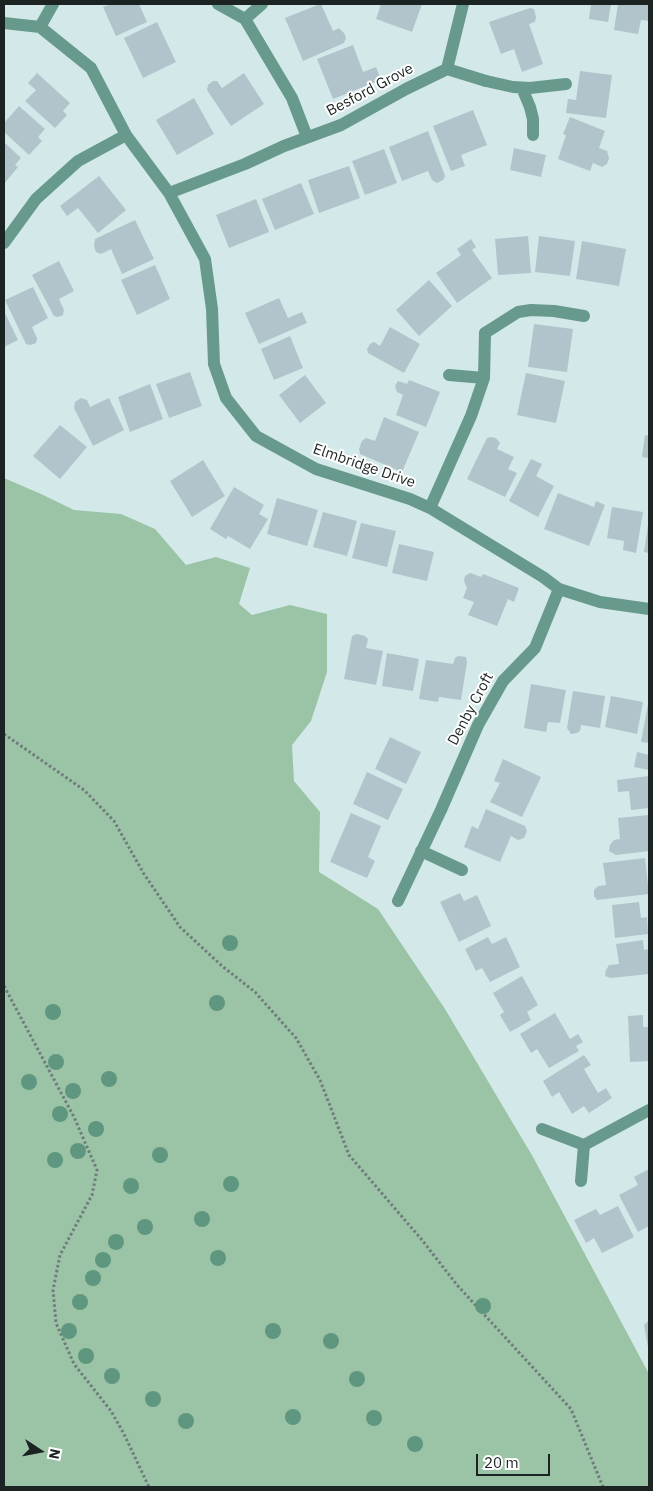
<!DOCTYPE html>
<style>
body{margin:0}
#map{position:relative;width:653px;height:1491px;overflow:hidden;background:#d3e8e9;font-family:"IBM Plex Sans",sans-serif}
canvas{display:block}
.frame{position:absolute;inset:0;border:5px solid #1b2323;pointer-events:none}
.north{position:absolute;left:15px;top:1426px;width:50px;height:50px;-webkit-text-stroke:4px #fff;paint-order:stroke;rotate:101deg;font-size:14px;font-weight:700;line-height:20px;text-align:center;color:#1b2323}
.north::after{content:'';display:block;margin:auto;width:18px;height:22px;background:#1b2323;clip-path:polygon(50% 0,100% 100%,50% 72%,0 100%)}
.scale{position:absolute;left:476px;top:1454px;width:74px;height:22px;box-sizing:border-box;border:2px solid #1b2323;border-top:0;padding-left:6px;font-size:15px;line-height:18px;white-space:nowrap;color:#1b2323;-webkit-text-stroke:4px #fff;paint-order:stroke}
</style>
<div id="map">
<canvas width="653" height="1491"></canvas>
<div class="frame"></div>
<div class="north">N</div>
<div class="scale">20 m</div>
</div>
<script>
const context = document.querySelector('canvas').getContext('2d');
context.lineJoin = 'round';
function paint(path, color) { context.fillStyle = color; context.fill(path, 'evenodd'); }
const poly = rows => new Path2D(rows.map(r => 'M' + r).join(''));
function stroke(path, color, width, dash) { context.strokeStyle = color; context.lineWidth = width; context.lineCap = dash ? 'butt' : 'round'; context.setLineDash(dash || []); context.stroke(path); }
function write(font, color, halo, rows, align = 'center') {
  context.font = font + ' "IBM Plex Sans",sans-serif'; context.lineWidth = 4; context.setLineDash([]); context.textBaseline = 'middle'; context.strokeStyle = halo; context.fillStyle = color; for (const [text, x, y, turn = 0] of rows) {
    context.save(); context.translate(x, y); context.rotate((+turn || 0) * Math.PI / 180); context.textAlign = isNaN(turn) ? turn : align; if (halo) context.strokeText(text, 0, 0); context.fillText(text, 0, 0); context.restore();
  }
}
paint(poly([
 [4,478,41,494,74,510,121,514,155,529,186,565,216,557,250,568,239,604,252,615,290,605,327,614,327,672,311,721,292,745,294,781,320,812,319,872,378,909,445,1009,533,1157,649,1374,649,1487,4,1487]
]), '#9bc3a5');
paint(poly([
 [111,4,139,4,147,22,116,36,103,7],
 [320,4,321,4,333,31,339,28,344,33,346,38,344,43,303,61,285,18],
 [381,4,422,4,412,32,376,19],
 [591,4,611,4,608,22,589,19],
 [618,4,649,4,649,21,641,20,638,34,614,30],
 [530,8,534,9,536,17,535,22,529,24,543,64,522,72,514,49,501,54,489,22],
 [157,22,176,62,143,78,124,38],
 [353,45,363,72,376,67,381,80,333,99,317,59],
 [580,71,612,75,606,118,566,113,568,99,576,100],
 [37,73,70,103,63,111,67,115,55,128,25,101,36,90,28,83],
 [244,73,264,104,231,126,207,90,208,85,213,81,217,81,222,88],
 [194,98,214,134,177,155,156,120],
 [19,106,45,129,38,137,42,141,29,155,4,132,4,123],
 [473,110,487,145,461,155,465,166,451,171,433,126],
 [570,117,605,131,599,148,607,151,609,158,607,164,602,167,593,163,590,171,558,159,566,135,563,134],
 [428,131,445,176,443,180,437,183,432,180,428,171,402,181,389,147],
 [4,142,21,158,15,165,18,167,4,184],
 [514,148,546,155,541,177,510,170],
 [384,149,397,183,365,195,352,161],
 [349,166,360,198,319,213,308,180],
 [99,176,126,210,98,233,78,208,67,216,60,206],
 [301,183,314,214,275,230,262,199],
 [256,199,269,232,229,248,216,215],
 [135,220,154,259,122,274,111,249,101,254,96,252,94,246,95,239],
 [528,236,531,273,498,275,495,239],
 [539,236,575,241,570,276,535,272],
 [471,239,476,247,472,250,492,278,457,303,436,273,461,255,457,249],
 [582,241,626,249,619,286,576,279],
 [59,261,74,291,59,299,64,310,63,315,58,317,54,316,32,275],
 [155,265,170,299,137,315,121,280],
 [429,280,452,306,419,336,396,310],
 [33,287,48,318,32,327,37,338,36,343,30,345,26,344,5,300],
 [279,298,288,318,302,312,307,323,259,344,245,313],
 [4,311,18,340,4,347],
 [534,324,573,329,567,372,528,367],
 [390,327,420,344,404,373,368,353,367,349,370,344,374,342,380,346],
 [290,336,303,368,274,380,261,349],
 [190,372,202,406,169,418,156,384],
 [526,373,565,381,556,423,517,415],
 [305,375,326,403,300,423,279,395],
 [409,380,440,392,426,427,396,415,403,395,397,392,395,386,398,381,407,384],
 [150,384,163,419,130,432,118,397],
 [81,398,87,400,90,407,109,398,124,430,93,446,74,408,75,402],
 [384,417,419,432,402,472,360,454,359,449,362,441,366,438,375,441],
 [60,425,87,447,60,479,33,456],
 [645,435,649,436,649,458,642,457],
 [491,437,496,438,500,443,497,449,514,457,508,469,517,473,505,497,467,479,487,438],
 [531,459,542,464,536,476,554,486,538,517,509,501],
 [203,460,225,496,192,517,170,481],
 [234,487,264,505,259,514,268,519,250,549,228,536,226,539,210,529],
 [558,493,594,507,596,501,605,505,589,546,544,529],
 [277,498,318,510,307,546,267,534],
 [612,507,643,512,636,553,623,550,624,541,607,538],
 [323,512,357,521,347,556,313,547],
 [361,523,396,531,387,567,352,558],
 [648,525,649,525,649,553,644,552],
 [399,544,434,552,427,581,392,573],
 [470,573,481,577,483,574,519,588,514,602,508,599,497,626,468,615,474,602,463,598,467,588,464,581,465,576],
 [357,634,365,636,368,639,366,648,383,651,376,685,344,679,352,636],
 [387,653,419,659,413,691,382,686],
 [458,656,466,657,467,662,461,700,439,697,438,702,419,699,426,660,453,664,455,658],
 [531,684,566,690,560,723,548,722,546,732,524,728],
 [573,691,605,696,600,728,581,725,580,731,577,733,571,734,567,728],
 [611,696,643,702,637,734,605,727],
 [648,704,649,704,649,743,641,742],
 [390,737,421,752,406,784,375,769],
 [637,752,649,755,649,770,634,767],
 [503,759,541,777,522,817,490,802,500,783,494,781],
 [367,772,403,789,388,820,353,804],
 [649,776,649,808,631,810,629,791,618,792,617,780],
 [486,809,525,826,527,831,524,838,518,840,511,836,500,862,464,847,472,826,478,829],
 [351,813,381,826,368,857,375,861,367,878,330,862],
 [649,815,649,851,616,855,609,851,610,845,614,840,620,839,618,818],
 [645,858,649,894,597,900,594,896,594,890,598,886,606,885,603,863],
 [460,893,464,901,477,895,491,926,459,942,440,902],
 [639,902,641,918,647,917,648,934,615,938,612,905],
 [488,937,492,944,506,937,520,967,490,982,482,968,476,971,465,949],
 [643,940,644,950,649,949,649,974,611,978,605,976,606,970,609,965,619,964,616,944],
 [522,976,538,1005,527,1012,531,1020,510,1032,500,1015,504,1012,493,993],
 [555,1013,570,1039,578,1034,583,1042,576,1046,579,1051,549,1068,537,1049,531,1053,520,1034],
 [643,1015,643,1027,649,1027,649,1061,630,1062,628,1016],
 [584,1055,591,1065,584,1069,598,1093,606,1088,612,1098,589,1113,584,1106,572,1114,559,1092,552,1097,543,1081],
 [649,1169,649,1226,638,1232,619,1195,638,1185,634,1177],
 [618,1206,634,1237,602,1253,594,1238,586,1243,574,1220,596,1209,600,1215],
 [649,1320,649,1346,648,1347,644,1325]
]), '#b2c4cb');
stroke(poly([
 [4,734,84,790,114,821,144,874,180,927,222,966,255,992,296,1038,320,1080,349,1155,422,1240,457,1285,571,1409,603,1487],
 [4,986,74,1117,97,1170,92,1195,60,1255,53,1290,56,1323,74,1364,111,1411,124,1434,149,1487]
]), '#6f7c7d', 3, [2.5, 2.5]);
stroke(poly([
 [486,81,513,87,530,88,566,84],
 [522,88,530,107,533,119,533,135],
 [485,333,518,312,531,310,554,311,584,316]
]), '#679a8d', 12);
stroke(poly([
 [218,4,245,19,292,98,307,137],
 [245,19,262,4],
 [4,23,40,27,91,68,126,135,169,193,205,259,212,309,214,364,226,398,256,436,316,469,410,499,430,508,543,577,559,589,600,602,649,609],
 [40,27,53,4],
 [447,69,486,81],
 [169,193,245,164,284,146,341,125,406,89,447,69,463,4],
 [4,243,36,199,78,161,126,135],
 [449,375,484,378],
 [430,508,471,416,484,378,485,333],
 [421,851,462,870],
 [398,901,441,810,478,725,503,681,535,648,559,589],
 [542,1129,584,1145],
 [581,1181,584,1145,649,1110]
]), '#679a8d', 12);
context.fillStyle = '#5f967f';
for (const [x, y] of [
 [230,943],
 [217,1003],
 [53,1012],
 [56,1062],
 [109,1079],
 [29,1082],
 [73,1091],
 [60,1114],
 [96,1129],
 [78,1151],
 [160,1155],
 [55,1160],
 [231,1184],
 [131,1186],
 [202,1219],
 [145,1227],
 [116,1242],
 [218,1258],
 [103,1260],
 [93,1278],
 [80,1302],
 [483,1306],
 [69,1331],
 [273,1331],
 [331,1341],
 [86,1356],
 [112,1376],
 [357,1379],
 [153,1399],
 [293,1417],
 [374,1418],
 [186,1421],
 [415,1444]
]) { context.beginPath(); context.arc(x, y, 8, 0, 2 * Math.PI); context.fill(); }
write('15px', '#1b2323', '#fff', [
 ["Besford Grove",370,90,-28],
 ["Elmbridge Drive",364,466,19],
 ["Denby Croft",471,709,-62]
]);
</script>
